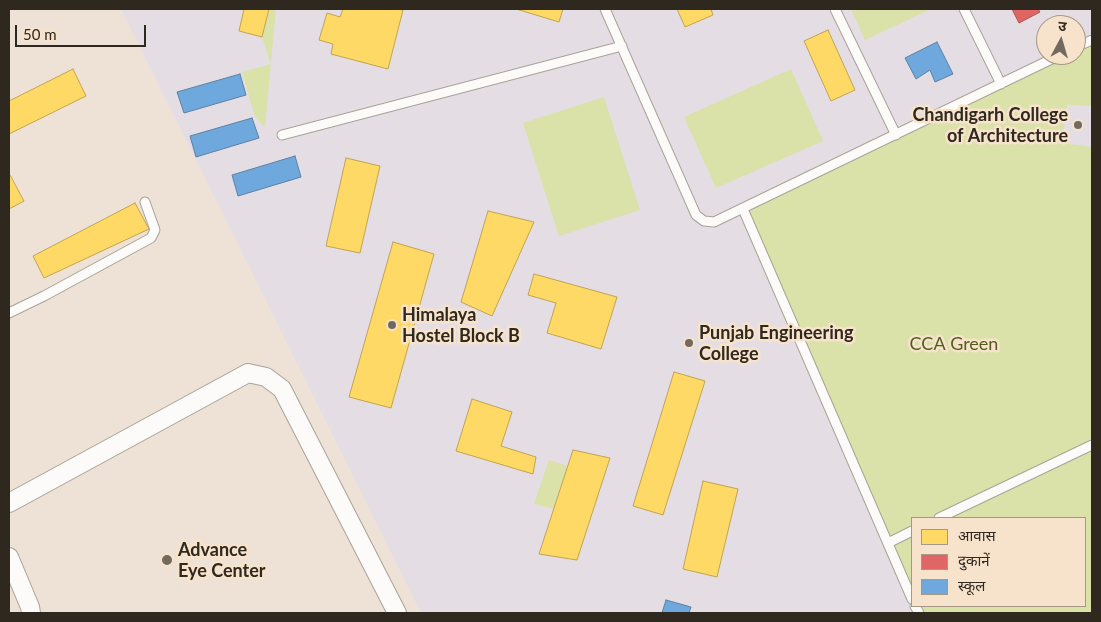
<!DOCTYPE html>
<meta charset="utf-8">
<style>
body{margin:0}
#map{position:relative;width:1101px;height:622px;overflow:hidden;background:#ede2d5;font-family:Lato,"Noto Sans Devanagari",sans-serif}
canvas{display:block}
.frame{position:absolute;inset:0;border:10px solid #2f281f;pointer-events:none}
.legend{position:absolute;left:911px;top:517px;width:175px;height:90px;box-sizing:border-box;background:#f7e3cb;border:1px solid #a79886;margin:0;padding:6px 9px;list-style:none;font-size:15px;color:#2f281f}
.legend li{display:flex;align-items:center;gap:10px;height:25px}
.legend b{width:25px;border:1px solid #a79886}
.north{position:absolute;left:1036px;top:15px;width:50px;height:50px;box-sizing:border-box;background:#f7e3cb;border:1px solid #a79886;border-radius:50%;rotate:6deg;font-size:14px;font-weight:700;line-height:20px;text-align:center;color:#2f281f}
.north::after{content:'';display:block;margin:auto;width:18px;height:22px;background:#72695f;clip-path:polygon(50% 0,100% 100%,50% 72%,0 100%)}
.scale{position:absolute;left:15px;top:25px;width:131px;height:22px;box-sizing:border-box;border:2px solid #2f281f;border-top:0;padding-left:6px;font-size:15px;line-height:18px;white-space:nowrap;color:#2f281f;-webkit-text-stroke:4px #f7e3cb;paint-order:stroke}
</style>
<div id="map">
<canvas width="1101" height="622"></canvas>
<div class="frame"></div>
<ul class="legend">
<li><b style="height:14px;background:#ffd966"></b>आवास</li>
<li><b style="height:14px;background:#e06666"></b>दुकानें</li>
<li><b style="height:14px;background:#6fa8dc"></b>स्कूल</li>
</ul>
<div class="north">उ</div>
<div class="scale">50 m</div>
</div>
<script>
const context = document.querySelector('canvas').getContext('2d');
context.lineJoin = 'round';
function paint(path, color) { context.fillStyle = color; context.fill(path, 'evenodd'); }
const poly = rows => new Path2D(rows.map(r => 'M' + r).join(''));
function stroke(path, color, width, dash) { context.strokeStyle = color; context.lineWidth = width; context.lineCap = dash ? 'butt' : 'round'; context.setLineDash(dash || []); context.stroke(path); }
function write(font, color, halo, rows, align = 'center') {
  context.font = font + ' Lato,sans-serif'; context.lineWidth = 5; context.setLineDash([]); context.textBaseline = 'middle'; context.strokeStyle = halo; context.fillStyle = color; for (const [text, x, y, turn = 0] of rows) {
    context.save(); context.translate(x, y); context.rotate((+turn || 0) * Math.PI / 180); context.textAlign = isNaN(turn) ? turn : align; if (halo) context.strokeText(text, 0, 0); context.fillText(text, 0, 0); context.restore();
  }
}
paint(poly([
 [121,9,1092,9,1092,613,421,613],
 [1046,25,1076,25,1076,55,1046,55],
 [912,518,1085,518,1085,606,912,606]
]), '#e4dee4');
paint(poly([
 [269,9,276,9,265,127,255,117,242,72,271,64,262,37],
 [851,9,931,9,865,40],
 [1092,43,1092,106,1067,105,1062,143,1092,147,1092,443,936,518,912,518,912,530,890,540,744,210,1066,55,1076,55,1076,50],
 [791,69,823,141,716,188,684,117],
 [604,97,640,210,559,236,523,123],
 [1092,447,1092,613,923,613,919,606,1085,606,1085,518,942,518],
 [549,460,568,466,554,509,534,504],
 [912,533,912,590,891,543]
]), '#dae1a9');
const homes = poly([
 [244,9,269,9,262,37,239,31,244,9],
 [343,9,397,9,403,10,388,69,331,54,333,44,319,40,327,13,340,17,343,9],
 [516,9,563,9,559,22,516,9],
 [677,9,711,9,713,15,685,27,677,9],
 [828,30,855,90,831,101,804,41,828,30],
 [73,69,86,96,9,134,9,101,73,69],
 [346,158,380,166,360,253,326,246,346,158],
 [9,175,10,175,24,201,9,209,9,175],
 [135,203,149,229,44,278,33,256,135,203],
 [488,211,534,222,492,316,461,302,488,211],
 [393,242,434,254,391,408,349,397,393,242],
 [534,274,617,297,601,349,547,333,556,303,528,295,534,274],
 [674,372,705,381,663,515,633,506,674,372],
 [472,399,512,412,501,446,536,457,533,474,456,451,472,399],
 [573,450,610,458,577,560,539,554,573,450],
 [703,481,738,489,717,577,683,569,703,481]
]);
paint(homes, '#ffd966');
stroke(homes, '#c1a451', 1);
const shops = poly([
 [1012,9,1038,9,1040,12,1019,23,1012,9]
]);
paint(shops, '#e06666');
stroke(shops, '#ab5351', 1);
const schools = poly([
 [937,42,953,74,935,82,930,70,916,79,905,58,937,42],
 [240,74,246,95,184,113,177,92,240,74],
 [252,118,259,138,196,157,190,136,252,118],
 [295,156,301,177,238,196,232,175,295,156],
 [666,600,691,607,689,613,662,613,666,600]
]);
paint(schools, '#6fa8dc');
stroke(schools, '#5c82a3', 1);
const lane = poly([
 [605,9,696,215,704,221,714,222,1060,55],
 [835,9,896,135],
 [964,9,1001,84],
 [1076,47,1092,40],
 [282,135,622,46],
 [743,209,912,599],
 [9,313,44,296,151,238,155,230,145,202],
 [939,518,1092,445],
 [888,543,912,531],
 [915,606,919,613]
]);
const street = poly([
 [9,503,248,373,266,377,282,389,397,613],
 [9,557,30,607,31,613]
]);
stroke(lane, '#aaa297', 11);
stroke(street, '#aaa297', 20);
stroke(lane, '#fcfbf9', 9);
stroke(street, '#fcfbf9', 18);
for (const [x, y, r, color] of [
 [1078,125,5,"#72695f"],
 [392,325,5,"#72695f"],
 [689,343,5,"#72695f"],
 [167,560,6,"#72695f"]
]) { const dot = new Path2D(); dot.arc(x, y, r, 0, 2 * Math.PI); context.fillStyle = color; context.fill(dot); stroke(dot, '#f7e3cb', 2); }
write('bold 18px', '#2f281f', '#f7e3cb', [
 ["Chandigarh College",1068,115,"right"],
 ["of Architecture",1068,136,"right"],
 ["Himalaya",402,315],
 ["Hostel Block B",402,336],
 ["Punjab Engineering",699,333],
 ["College",699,354],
 ["Advance",178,550],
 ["Eye Center",178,571]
], 'left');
write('18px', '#515f1d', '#f7e3cb', [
 ["CCA Green",954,344]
]);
</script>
